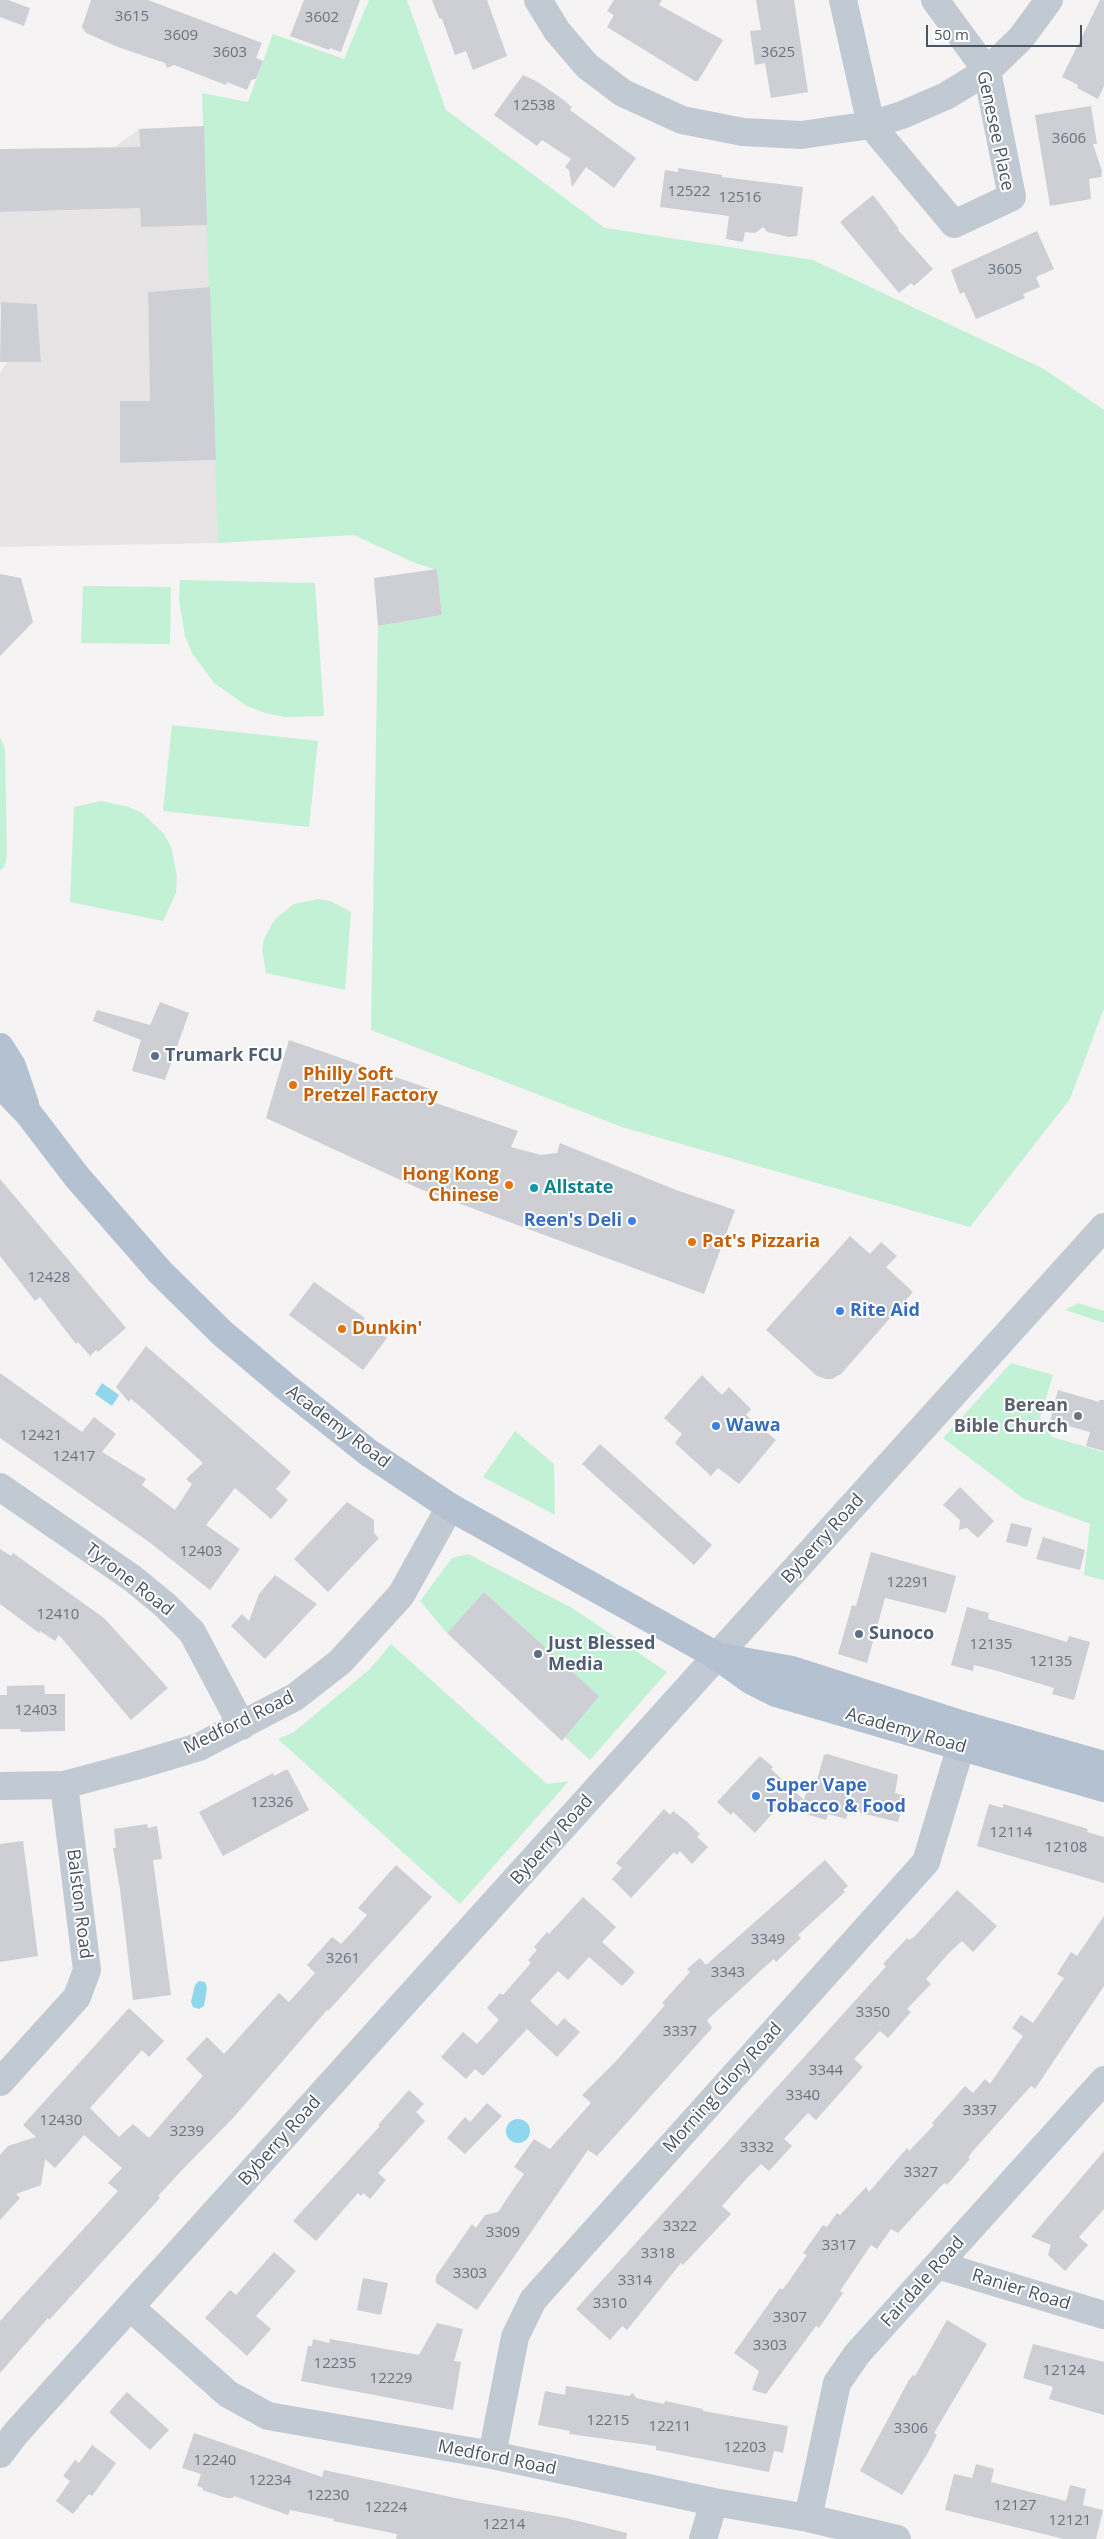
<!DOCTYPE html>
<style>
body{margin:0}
#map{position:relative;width:1104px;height:2539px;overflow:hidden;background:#f5f3f3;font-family:"Open Sans",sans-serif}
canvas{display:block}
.scale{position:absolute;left:926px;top:25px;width:156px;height:22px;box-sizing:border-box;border:2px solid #4a5561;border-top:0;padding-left:6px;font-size:15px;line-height:18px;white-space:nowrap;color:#4a5561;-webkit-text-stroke:4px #fff;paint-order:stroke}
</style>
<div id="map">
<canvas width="1104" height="2539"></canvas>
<div class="scale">50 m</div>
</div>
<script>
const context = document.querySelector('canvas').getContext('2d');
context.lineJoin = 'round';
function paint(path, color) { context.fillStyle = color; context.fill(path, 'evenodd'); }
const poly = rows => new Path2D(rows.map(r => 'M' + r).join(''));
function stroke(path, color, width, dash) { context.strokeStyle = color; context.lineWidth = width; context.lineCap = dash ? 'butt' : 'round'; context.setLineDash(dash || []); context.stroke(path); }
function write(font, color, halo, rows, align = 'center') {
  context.font = font + ' "Open Sans",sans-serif'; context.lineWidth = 4; context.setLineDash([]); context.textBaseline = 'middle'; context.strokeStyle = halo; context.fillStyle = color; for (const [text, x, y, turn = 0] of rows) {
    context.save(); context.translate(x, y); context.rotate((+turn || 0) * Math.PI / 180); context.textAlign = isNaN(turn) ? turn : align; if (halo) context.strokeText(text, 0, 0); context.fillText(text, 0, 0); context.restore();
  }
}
paint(poly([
 [139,129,141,226,207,225,210,287,148,292,150,401,120,401,120,463,216,460,218,543,0,547,0,373,7,362,41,362,37,304,1,302,0,311,0,212,117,209,115,147]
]), '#e6e4e5');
paint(poly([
 [369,0,407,0,446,110,605,228,813,260,1044,369,1104,410,1104,1008,1070,1099,970,1227,622,1127,371,1030,378,626,442,615,437,570,415,563,354,535,218,543,202,93,248,102,273,34,344,59],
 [180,580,315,583,324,716,285,717,265,713,247,706,214,683,192,653,185,636,179,599],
 [83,586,171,587,170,644,81,643],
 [172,725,318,741,309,827,163,811],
 [0,737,5,749,7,857,4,867,0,870],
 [101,801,129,807,142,813,163,833,171,846,177,877,176,893,163,921,70,902,74,807],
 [318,899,330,901,351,912,345,990,266,973,262,950,264,939,275,919,294,904],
 [1078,1303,1104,1311,1104,1323,1065,1310],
 [1011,1363,1053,1375,1040,1418,1052,1437,1104,1452,1104,1580,1084,1575,1090,1524,1024,1499,943,1438],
 [515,1431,554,1464,555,1515,483,1477],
 [468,1554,572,1608,667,1672,590,1760,565,1737,598,1696,484,1592,447,1633,420,1601,452,1558],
 [391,1644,547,1784,569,1781,460,1904,278,1739,294,1732,370,1669]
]), '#c3f1d6');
paint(poly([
 [102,1383,119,1395,112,1406,95,1394],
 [199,1981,205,1982,207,1988,204,2006,199,2009,193,2007,191,2002,195,1985],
 '506 2131a12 12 0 1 1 24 0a12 12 0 1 1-24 0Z'
]), '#90d7ed');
paint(poly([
 [0,0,8,0,30,8,24,26,0,17],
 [91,0,148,0,262,43,256,58,263,61,256,79,251,80,247,90,227,82,226,85,174,65,167,68,165,63,118,47,86,33,82,27],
 [304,0,360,0,341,52,330,48,329,50,290,36],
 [432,0,487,0,507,56,473,70,466,51,455,55,442,19,439,18],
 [614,0,662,0,659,5,723,40,698,81,695,81,607,27,614,15,607,11],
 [756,0,794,0,808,92,771,98,765,63,755,65,750,31,761,30],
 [1100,0,1104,0,1104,86,1098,99,1077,88,1078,85,1062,77],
 [523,75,536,81,561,98,572,107,570,110,636,158,614,188,586,167,572,187,569,170,565,167,571,159,542,140,537,146,494,115],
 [1091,106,1097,144,1093,144,1102,171,1101,177,1089,179,1091,199,1050,206,1035,115],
 [204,126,207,225,141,227,140,208,0,212,0,149,140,147,139,129],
 [678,168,722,175,722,177,803,187,797,236,789,237,767,232,763,227,755,233,745,232,743,242,726,239,729,216,660,207,665,170,678,172],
 [873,195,899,229,898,230,933,269,914,286,911,283,899,293,840,222],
 [1037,231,1054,269,1036,277,1040,287,1023,294,1025,298,976,319,964,292,960,294,951,270],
 [210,287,216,460,120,463,120,401,150,401,148,292],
 [1,302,37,304,41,362,0,362],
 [437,569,442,615,378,626,374,578],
 [0,574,21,578,33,622,0,656],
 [160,1002,189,1013,165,1080,132,1071,141,1040,93,1021,97,1010,150,1025],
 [289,1040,430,1089,427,1100,518,1131,511,1147,541,1155,557,1153,560,1143,676,1190,735,1210,704,1294,420,1189,266,1118],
 [0,1179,126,1328,98,1352,96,1350,90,1356,78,1342,76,1344,40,1297,35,1301,0,1256],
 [850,1236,870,1254,881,1242,897,1256,886,1267,913,1292,841,1374,832,1379,826,1379,817,1376,766,1330],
 [314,1282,365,1318,363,1320,387,1338,363,1370,289,1315],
 [146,1346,291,1472,276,1489,288,1500,271,1519,235,1488,206,1525,240,1549,210,1590,149,1542,0,1438,0,1373,82,1432,94,1417,116,1434,102,1452,146,1479,142,1485,175,1510,192,1484,186,1479,203,1463,142,1408,131,1399,129,1402,116,1387],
 [702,1375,722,1395,729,1387,751,1409,746,1415,776,1440,739,1484,718,1468,711,1476,675,1443,682,1434,664,1418],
 [1058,1390,1099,1402,1099,1400,1104,1400,1104,1451,1086,1446,1090,1432,1050,1421],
 [600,1444,712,1545,694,1565,582,1464],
 [960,1487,994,1521,978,1538,967,1528,959,1530,960,1520,943,1505],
 [347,1502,374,1520,374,1533,379,1538,328,1592,294,1559],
 [1011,1523,1032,1528,1027,1547,1006,1542],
 [1043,1537,1085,1550,1080,1570,1036,1559],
 [0,1549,11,1556,13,1553,104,1618,168,1688,131,1720,59,1635,55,1641,40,1631,39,1633,0,1604],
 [871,1552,956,1576,946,1613,885,1598,867,1663,838,1654,852,1605,856,1606],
 [275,1575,317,1604,265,1659,231,1626,242,1614,249,1621,259,1594],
 [484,1592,599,1696,562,1741,447,1633],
 [967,1607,989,1613,988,1619,1047,1636,1067,1642,1069,1636,1090,1642,1074,1700,1052,1694,1054,1688,994,1670,974,1665,973,1671,951,1665],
 [44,1685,45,1694,65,1694,65,1731,21,1732,20,1729,0,1729,0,1695,7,1695,7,1686],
 [827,1754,898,1775,895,1793,905,1796,898,1822,849,1810,846,1819,828,1814,826,1820,779,1806,755,1833,733,1812,731,1815,717,1802,760,1756,773,1767,771,1769,804,1800,807,1789,814,1791,824,1755],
 [285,1770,288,1770,309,1810,223,1856,199,1812,273,1773,274,1776],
 [989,1804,1003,1808,1003,1804,1041,1815,1088,1829,1087,1832,1104,1837,1104,1883,977,1846],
 [664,1809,670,1815,673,1811,686,1821,700,1834,697,1837,708,1847,692,1864,680,1851,677,1855,674,1852,631,1898,612,1879,622,1868,616,1863],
 [147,1824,148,1828,157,1826,162,1859,153,1860,171,1995,133,2000,120,1889,113,1848,116,1848,114,1829],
 [23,1841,38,1956,0,1962,0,1844],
 [825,1860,848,1886,843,1890,845,1892,798,1935,801,1938,776,1962,774,1959,768,1964,707,2020,712,2028,597,2156,588,2150,477,2310,436,2283,436,2276,472,2224,476,2228,485,2215,498,2212,514,2188,524,2174,514,2167,534,2139,550,2149,591,2103,582,2095,617,2060,665,2005,662,2003,690,1972,687,1969,700,1958,706,1965],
 [396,1865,432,1897,328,2011,327,2010,233,2118,183,2169,158,2196,160,2198,62,2306,49,2320,48,2318,0,2373,0,2321,118,2191,108,2183,122,2168,84,2135,55,2168,45,2159,41,2185,16,2194,20,2198,0,2220,0,2155,8,2146,36,2137,23,2125,129,2008,164,2041,149,2057,142,2050,90,2108,119,2137,133,2124,149,2138,203,2076,186,2059,207,2037,224,2054,279,1993,289,2002,315,1973,307,1965,332,1937,341,1944,354,1930,367,1915,358,1908],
 [957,1890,997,1926,973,1952,962,1941,949,1953,926,1979,931,1984,907,2009,911,2012,888,2038,880,2031,854,2059,863,2067,816,2120,808,2113,784,2139,792,2146,769,2171,761,2164,749,2176,722,2206,731,2214,683,2265,681,2263,627,2330,622,2326,610,2340,576,2309,882,1971,886,1966,883,1964,907,1938,909,1940,914,1937],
 [583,1897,616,1927,602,1942,635,1972,622,1986,589,1957,568,1980,558,1971,530,2001,557,2026,564,2018,580,2032,557,2057,527,2029,483,2076,475,2069,466,2079,441,2057,463,2032,477,2044,499,2020,487,2008,500,1993,503,1995,531,1963,528,1960,537,1950,534,1947,547,1932,549,1934],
 [1104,1916,1104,1986,1035,2089,1031,2086,972,2152,968,2158,970,2159,947,2185,945,2183,941,2186,898,2233,891,2229,877,2249,871,2245,840,2291,843,2293,819,2328,816,2326,766,2394,752,2390,759,2371,734,2353,780,2288,782,2290,787,2284,807,2255,803,2253,823,2225,827,2227,837,2213,840,2215,866,2187,869,2192,907,2148,909,2151,934,2125,932,2123,965,2086,973,2093,985,2079,990,2084,1023,2036,1012,2028,1021,2015,1033,2023,1064,1978,1057,1974,1071,1952,1077,1956],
 [409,2090,424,2104,416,2112,425,2121,378,2173,386,2180,370,2199,363,2193,361,2196,358,2193,316,2241,293,2221,380,2126,378,2125],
 [487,2103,502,2116,465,2154,447,2138,465,2117,470,2122],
 [1104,2151,1104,2209,1079,2237,1088,2245,1065,2271,1048,2255,1051,2245,1031,2237],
 [274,2252,296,2271,256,2316,271,2329,247,2356,205,2318,230,2290,236,2295],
 [363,2278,388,2283,381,2315,357,2310],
 [947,2320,987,2344,934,2433,937,2435,929,2451,902,2495,860,2471,909,2380,913,2375,915,2376],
 [437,2323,463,2329,454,2361,461,2362,453,2410,301,2381,308,2346,312,2346,313,2339,329,2343,330,2339,419,2355],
 [1033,2344,1104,2362,1104,2415,1049,2399,1053,2387,1023,2378],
 [566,2386,629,2396,633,2393,636,2398,664,2404,665,2401,703,2409,703,2411,788,2426,783,2453,774,2451,769,2472,656,2450,656,2446,569,2434,570,2431,538,2425,545,2391,565,2395],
 [127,2392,169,2430,150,2450,109,2412],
 [194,2433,322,2477,324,2470,465,2500,566,2518,627,2533,626,2539,396,2539,397,2534,333,2521,334,2519,290,2510,288,2515,234,2496,233,2498,226,2498,202,2490,203,2488,197,2486,201,2474,182,2468],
 [92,2445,116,2463,92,2496,89,2494,73,2514,56,2501,70,2481,63,2476,75,2460,79,2463],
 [976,2464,994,2469,991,2482,1066,2501,1070,2485,1086,2489,1083,2505,1103,2510,1096,2539,1064,2539,945,2510,954,2474,972,2478]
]), '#cdcfd5');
stroke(poly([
 [538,0,557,31,587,66,623,93,682,120,743,132,801,135,871,125,902,115,946,96,987,71,1021,38,1049,0],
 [843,0,871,125,954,224,1012,197,987,71,935,0],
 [0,1487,132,1578,165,1605,192,1632,242,1726],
 [0,1786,64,1785,135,1766,199,1747,295,1697,340,1662,401,1595,450,1507],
 [0,2082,77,1997,87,1970,64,1785],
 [938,2265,1104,2315],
 [130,2307,228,2394,268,2416,492,2455,714,2502,808,2518,897,2539],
 [0,2454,16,2433,1104,1227],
 [492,2455,515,2337,533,2300,926,1862,967,1726],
 [808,2518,837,2383,857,2354,1104,2080],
 [703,2539,714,2502]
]), '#c1c9d2', 28);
stroke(poly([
 [0,1047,12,1066,25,1104],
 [0,1084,28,1113,77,1177,160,1272,222,1333,286,1387,369,1453,450,1507,717,1656,752,1681,776,1693,1104,1788],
 [726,1658,792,1670,967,1726,1104,1765]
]), '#b3c1d1', 28);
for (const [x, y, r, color] of [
 [155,1056,5,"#5c6f8a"],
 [293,1085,5,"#e8710a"],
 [509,1185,5,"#e8710a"],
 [534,1188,5,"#0f9aa8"],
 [632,1221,5,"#3f7fe0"],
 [692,1242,5,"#e8710a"],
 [840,1311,5,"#3f7fe0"],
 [342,1329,5,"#e8710a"],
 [1078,1416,5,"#6b7280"],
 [716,1426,5,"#3f7fe0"],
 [859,1634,5,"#5c6f8a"],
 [538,1654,5,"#5c6f8a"],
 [756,1796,5,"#3f7fe0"]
]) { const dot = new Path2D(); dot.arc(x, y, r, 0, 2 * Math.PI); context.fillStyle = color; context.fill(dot); stroke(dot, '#fff', 2); }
write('15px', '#6b747e', null, [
 ["3615",132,17],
 ["3602",322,18],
 ["3609",181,36],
 ["3603",230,53],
 ["3625",778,53],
 ["12538",534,106],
 ["3606",1069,139],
 ["12522",689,192],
 ["12516",740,198],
 ["3605",1005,270],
 ["12428",49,1278],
 ["12421",41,1436],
 ["12417",74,1457],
 ["12403",201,1552],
 ["12291",908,1583],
 ["12410",58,1615],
 ["12135",991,1645],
 ["12135",1051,1662],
 ["12403",36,1711],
 ["12326",272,1803],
 ["12114",1011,1833],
 ["12108",1066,1848],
 ["3349",768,1940],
 ["3261",343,1959],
 ["3343",728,1973],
 ["3350",873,2013],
 ["3337",680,2032],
 ["3344",826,2071],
 ["3340",803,2096],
 ["3337",980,2111],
 ["12430",61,2121],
 ["3239",187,2132],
 ["3332",757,2148],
 ["3327",921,2173],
 ["3322",680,2227],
 ["3309",503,2233],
 ["3317",839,2246],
 ["3318",658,2254],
 ["3303",470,2274],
 ["3314",635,2281],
 ["3310",610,2304],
 ["3307",790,2318],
 ["3303",770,2346],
 ["12235",335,2364],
 ["12124",1064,2371],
 ["12229",391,2379],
 ["12215",608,2421],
 ["12211",670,2427],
 ["3306",911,2429],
 ["12203",745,2448],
 ["12240",215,2461],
 ["12234",270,2481],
 ["12230",328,2496],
 ["12127",1015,2506],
 ["12224",386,2508],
 ["12121",1070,2521],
 ["12214",504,2525]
]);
write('18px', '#4a5561', '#fff', [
 ["Genesee Place",995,131,78],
 ["Academy Road",338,1427,37],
 ["Byberry Road",823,1539,-48],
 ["Tyrone Road",129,1580,38],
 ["Medford Road",239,1723,-26],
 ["Academy Road",906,1731,16],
 ["Byberry Road",552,1840,-48],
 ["Balston Road",79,1904,83],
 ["Morning Glory Road",723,2088,-48],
 ["Byberry Road",280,2141,-48],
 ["Fairdale Road",923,2282,-48],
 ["Ranier Road",1021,2290,17],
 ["Medford Road",497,2458,11]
]);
write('bold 18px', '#4e5e75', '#fff', [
 ["Trumark FCU",165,1056],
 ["Sunoco",869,1634],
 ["Just Blessed",548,1644],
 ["Media",548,1665]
], 'left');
write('bold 18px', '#c56008', '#fff', [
 ["Philly Soft",303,1075],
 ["Pretzel Factory",303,1096],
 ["Hong Kong",499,1175,"right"],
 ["Chinese",499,1196,"right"],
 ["Pat's Pizzaria",702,1242],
 ["Dunkin'",352,1329]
], 'left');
write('bold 18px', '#0d838f', '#fff', [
 ["Allstate",544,1188]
], 'left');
write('bold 18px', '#366cbe', '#fff', [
 ["Reen's Deli",622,1221,"right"],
 ["Rite Aid",850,1311],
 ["Wawa",726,1426],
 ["Super Vape",766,1786],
 ["Tobacco & Food",766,1807]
], 'left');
write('bold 18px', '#5b616d', '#fff', [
 ["Berean",1068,1406],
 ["Bible Church",1068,1427]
], 'right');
</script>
